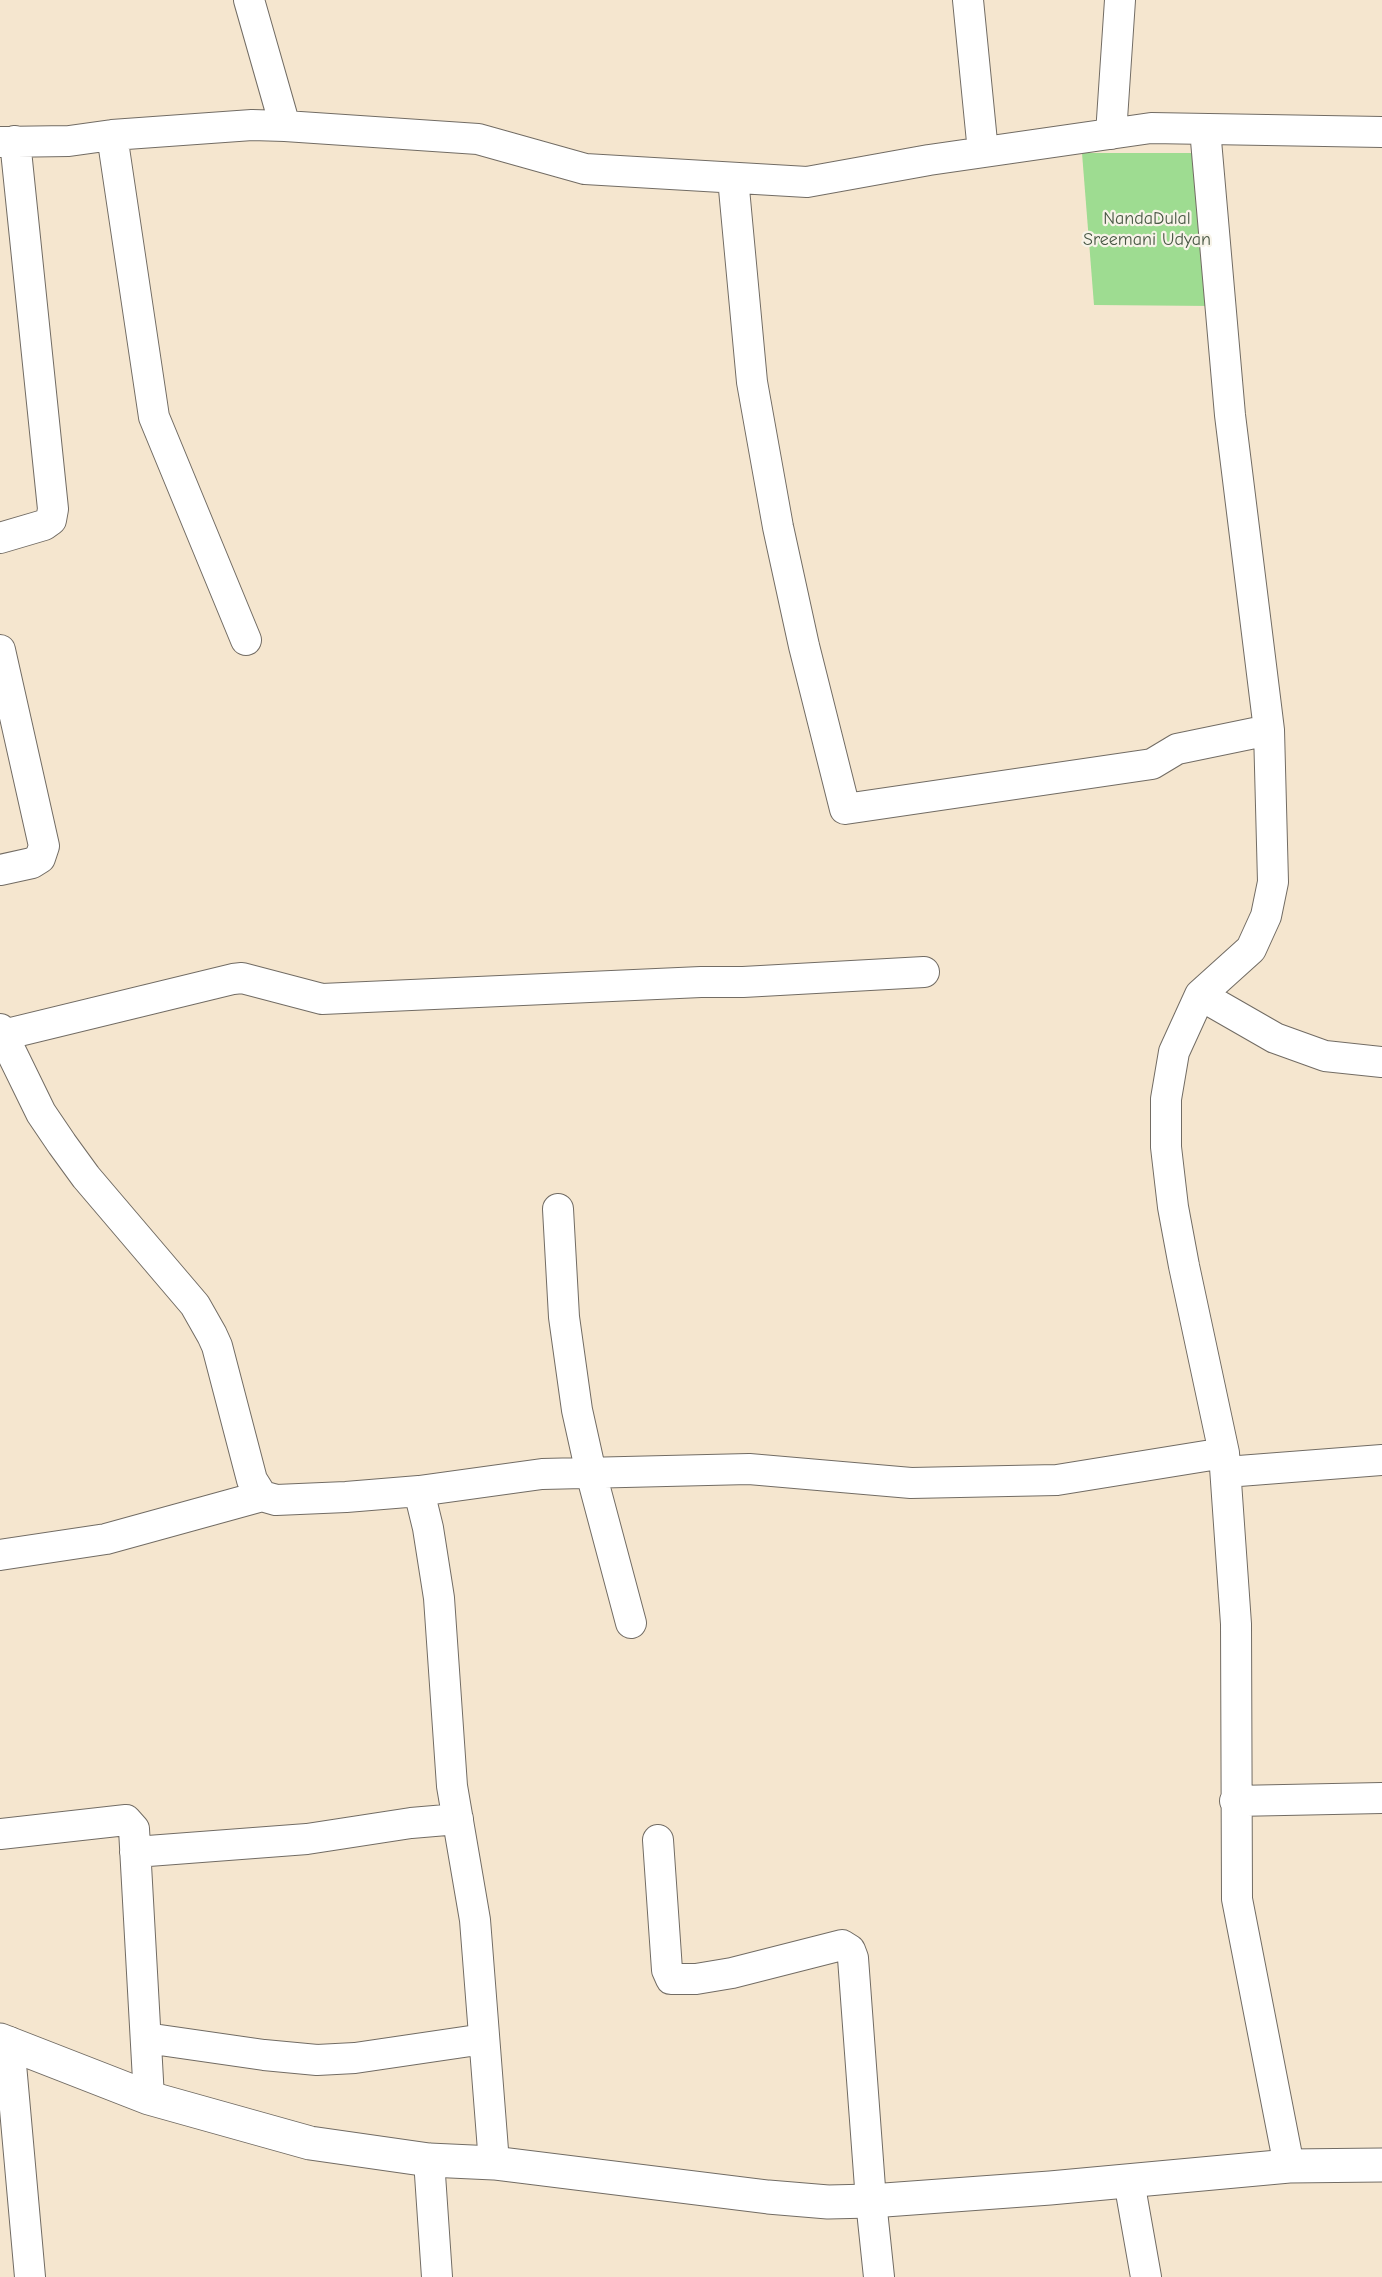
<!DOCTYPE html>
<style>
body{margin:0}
canvas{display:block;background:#f5e6cf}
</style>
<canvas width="1382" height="2277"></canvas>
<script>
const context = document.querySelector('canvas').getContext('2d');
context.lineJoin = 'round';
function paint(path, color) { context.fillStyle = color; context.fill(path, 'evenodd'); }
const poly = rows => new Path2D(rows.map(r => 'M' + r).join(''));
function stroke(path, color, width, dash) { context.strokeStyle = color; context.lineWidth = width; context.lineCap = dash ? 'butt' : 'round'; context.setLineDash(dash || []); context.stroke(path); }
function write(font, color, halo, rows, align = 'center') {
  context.font = font + ' "Comic Neue",sans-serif'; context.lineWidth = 4.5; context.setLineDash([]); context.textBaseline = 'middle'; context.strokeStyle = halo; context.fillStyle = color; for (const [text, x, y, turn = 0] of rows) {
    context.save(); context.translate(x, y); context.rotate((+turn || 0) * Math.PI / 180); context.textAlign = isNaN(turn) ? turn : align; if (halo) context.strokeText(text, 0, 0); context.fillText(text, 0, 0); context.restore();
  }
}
paint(poly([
 [1082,153,1199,153,1213,306,1094,305]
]), '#9edc91');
const minor = poly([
 [249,0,285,126],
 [968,0,983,152],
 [1205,129,1230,415,1269,730,1273,882,1266,916,1251,949,1200,995,1174,1052,1166,1099,1166,1147,1173,1207,1184,1266,1224,1453,1236,1624,1237,1899,1289,2166],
 [1111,134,1120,0],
 [112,135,154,417,246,640],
 [0,142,69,141,112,135,252,125,285,126,478,139,585,169,807,182,929,160,1151,128,1382,132],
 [733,178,752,382,778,527,804,646,845,809,1152,764,1177,749,1269,730],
 [0,538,44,525,51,520,53,509,15,141],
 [0,650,44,846,40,858,32,863,0,870],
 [1200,995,1275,1038,1325,1056,1382,1062],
 [0,1029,41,1113,62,1144,86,1177,195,1305,212,1335,217,1346,252,1480,262,1496,276,1500,346,1497,419,1491,542,1474,749,1469,911,1483,1057,1480,1224,1453],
 [3,1035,233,979,242,978,322,999,701,982,743,982,924,972],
 [558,1209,564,1317,577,1410,591,1473,631,1623],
 [1226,1472,1382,1460],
 [419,1491,428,1528,439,1598,452,1786,475,1920,494,2163],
 [0,1555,106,1539,262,1496],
 [1235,1801,1382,1798],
 [0,1834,126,1820,134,1829,149,2098],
 [658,1840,667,1970,671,1979,696,1979,732,1973,842,1945,850,1950,853,1958,871,2201,879,2277],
 [135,1852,307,1839,411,1823,458,1819],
 [146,2038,264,2055,317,2060,355,2058,484,2039],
 [9,2042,30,2277],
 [429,2160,437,2277],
 [1129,2181,1146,2277]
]);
const tertiary = poly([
 [0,2040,149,2098,310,2143,429,2160,494,2163,768,2197,828,2202,871,2201,1050,2188,1289,2166,1382,2165]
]);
stroke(minor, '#726c64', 32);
stroke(tertiary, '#726c64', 35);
stroke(minor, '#fff', 30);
stroke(tertiary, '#fff', 33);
write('18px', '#485744', '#f7f3e8', [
 ["NandaDulal",1147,219],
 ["Sreemani Udyan",1147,240]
]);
</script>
